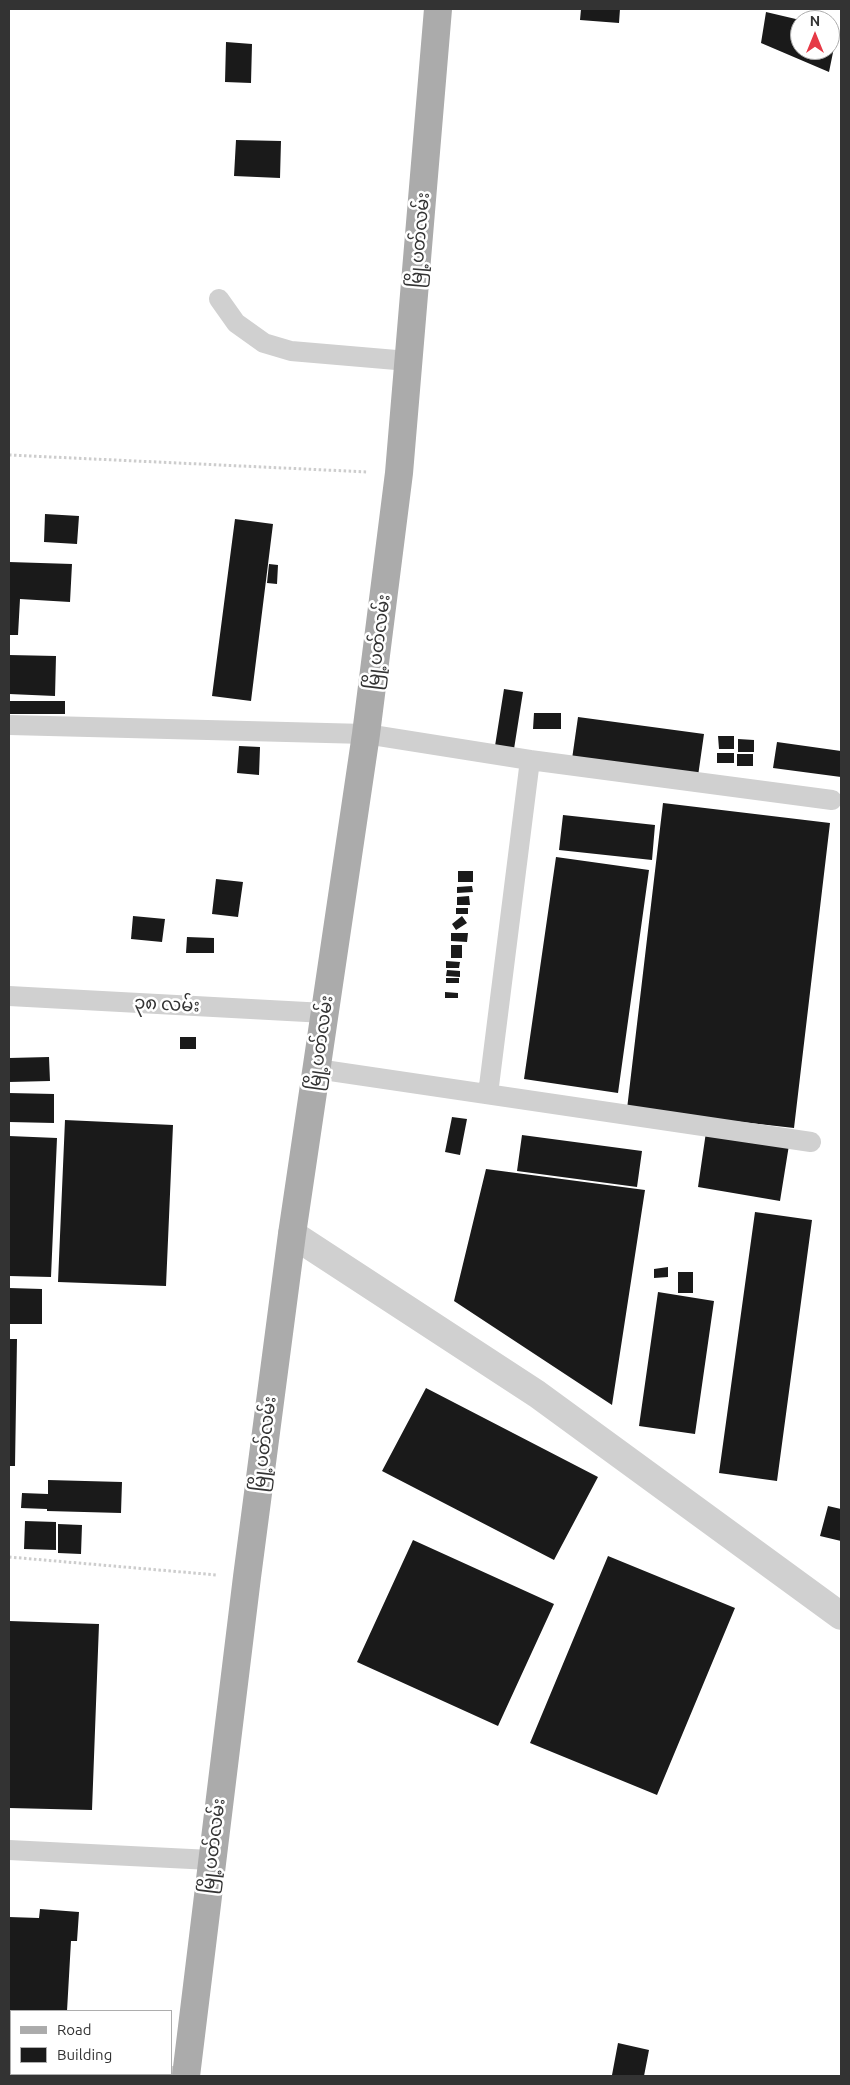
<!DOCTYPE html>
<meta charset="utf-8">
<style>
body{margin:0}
#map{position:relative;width:850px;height:2085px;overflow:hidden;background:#fff;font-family:Ubuntu,sans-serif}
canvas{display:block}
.frame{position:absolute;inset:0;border:10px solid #333;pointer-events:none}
.legend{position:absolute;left:10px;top:2010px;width:162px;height:65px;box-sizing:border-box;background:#fff;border:1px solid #adadad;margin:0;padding:6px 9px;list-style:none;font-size:15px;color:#333}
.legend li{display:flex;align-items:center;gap:10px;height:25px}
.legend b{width:25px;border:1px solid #adadad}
.north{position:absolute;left:790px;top:10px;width:50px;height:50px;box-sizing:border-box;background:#fff;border:1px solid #adadad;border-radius:50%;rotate:0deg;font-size:14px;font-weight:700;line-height:20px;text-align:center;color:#333}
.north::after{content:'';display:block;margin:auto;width:18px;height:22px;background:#e63946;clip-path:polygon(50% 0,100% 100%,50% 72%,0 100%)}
</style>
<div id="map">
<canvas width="850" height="2085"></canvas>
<div class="frame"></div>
<ul class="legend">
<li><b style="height:6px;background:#ababab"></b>Road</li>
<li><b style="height:14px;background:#1a1a1a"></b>Building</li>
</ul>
<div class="north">N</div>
</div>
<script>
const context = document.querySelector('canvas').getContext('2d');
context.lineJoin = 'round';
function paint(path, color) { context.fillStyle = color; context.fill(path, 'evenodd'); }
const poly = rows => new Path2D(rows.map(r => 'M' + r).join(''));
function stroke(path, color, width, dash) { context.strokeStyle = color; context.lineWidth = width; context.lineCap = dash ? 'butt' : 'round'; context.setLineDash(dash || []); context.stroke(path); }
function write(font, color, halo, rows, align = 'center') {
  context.font = font + ' Ubuntu,"Noto Sans Myanmar",sans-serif'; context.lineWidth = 5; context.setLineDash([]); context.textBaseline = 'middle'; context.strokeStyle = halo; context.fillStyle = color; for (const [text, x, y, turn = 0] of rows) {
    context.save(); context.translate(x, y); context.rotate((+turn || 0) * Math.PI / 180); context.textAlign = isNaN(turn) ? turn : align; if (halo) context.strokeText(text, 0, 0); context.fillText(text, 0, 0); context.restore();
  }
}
paint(poly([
 [581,9,620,9,619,23,580,20],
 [766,12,800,20,800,50,830,50,830,26,838,28,829,72,761,43],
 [226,42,252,44,251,83,225,82],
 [236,140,281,141,280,178,234,176],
 [45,514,79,516,77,544,44,542],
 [235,519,273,524,251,701,212,696],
 [9,562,72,564,70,602,20,599,18,635,9,635],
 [269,564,278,565,277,584,267,583],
 [9,655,56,656,55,696,9,694],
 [504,689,523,692,514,749,495,746],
 [9,701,65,701,65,714,9,714],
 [534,713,561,713,561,729,533,729],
 [578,717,704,734,698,776,572,759],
 [718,736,734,736,734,749,719,749],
 [738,739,754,740,754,752,738,752],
 [777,742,841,751,841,777,773,768],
 [239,746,260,747,259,775,237,773],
 [717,753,734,753,734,763,717,763],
 [737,754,753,754,753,766,737,766],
 [663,803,830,823,794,1128,627,1109],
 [563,815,655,825,652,860,559,850],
 [556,857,649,870,618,1093,524,1079],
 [458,871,473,871,473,882,458,882],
 [216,879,243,882,238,917,212,914],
 [472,886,473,892,457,893,457,887],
 [469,896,470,905,457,905,457,897],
 [456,908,468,908,468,914,456,914],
 [133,916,165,919,162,942,131,939],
 [462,916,467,923,456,930,452,924],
 [451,933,468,933,467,942,451,941],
 [187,937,214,938,214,953,186,953],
 [451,945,462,945,462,958,451,958],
 [446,961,460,962,459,968,446,968],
 [447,970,460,971,460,977,446,976],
 [446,978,459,978,459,983,446,983],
 [445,992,458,993,458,998,445,998],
 [180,1037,196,1037,196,1049,180,1049],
 [49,1057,50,1081,9,1082,9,1058],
 [9,1093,54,1094,54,1123,9,1122],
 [452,1117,467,1119,460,1155,445,1152],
 [65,1120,173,1125,166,1286,58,1282],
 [706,1132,789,1145,780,1201,698,1187],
 [522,1135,642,1151,637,1187,517,1171],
 [9,1136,57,1138,51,1277,9,1276],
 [486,1169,645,1190,612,1405,454,1301],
 [755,1212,812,1220,777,1481,719,1473],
 [668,1267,668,1277,654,1278,654,1269],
 [678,1272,693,1272,693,1293,678,1293],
 [9,1288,42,1289,42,1324,9,1324],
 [658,1292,714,1301,695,1434,639,1426],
 [9,1339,17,1339,15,1466,9,1466],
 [426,1388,598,1477,554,1560,382,1471],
 [48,1480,122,1482,121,1513,47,1511,47,1509,21,1508,22,1493,48,1494],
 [828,1506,841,1509,841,1541,820,1536],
 [25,1521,56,1522,56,1550,24,1549],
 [58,1524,82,1525,81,1554,58,1553],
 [413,1540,554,1604,498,1726,357,1662],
 [608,1556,735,1608,657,1795,530,1743],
 [9,1621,99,1624,92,1810,9,1808],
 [40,1909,79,1912,77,1941,71,1941,67,2011,11,2011,11,2044,9,2044,9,1917,39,1918],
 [618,2043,649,2050,644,2076,612,2075]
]), '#1a1a1a');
stroke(poly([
 [9,455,368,472],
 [9,1557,217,1575]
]), '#cdcdcd', 3, [2.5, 2.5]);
stroke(poly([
 [219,299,236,323,264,343,291,351,408,361],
 [9,725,366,734,530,760],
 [9,996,325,1013],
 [317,1069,811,1142],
 [488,1094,530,760,832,800],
 [9,1850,211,1860],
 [9,2069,11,2069],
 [116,2074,172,2076]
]), '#d0d0d0', 20);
stroke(poly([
 [292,1234,537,1394,841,1616]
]), '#d0d0d0', 28);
stroke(poly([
 [186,2076,247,1577,292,1234,366,734,399,473,438,9]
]), '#ababab', 28);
write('18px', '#333', '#fff', [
 ["မြို့ပတ်လမ်း",419,240,-85],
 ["မြို့ပတ်လမ်း",378,642,-83],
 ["၃၈ လမ်း",167,1004,3],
 ["မြို့ပတ်လမ်း",320,1043,-82],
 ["မြို့ပတ်လမ်း",264,1444,-83],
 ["မြို့ပတ်လမ်း",213,1846,-83]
]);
</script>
